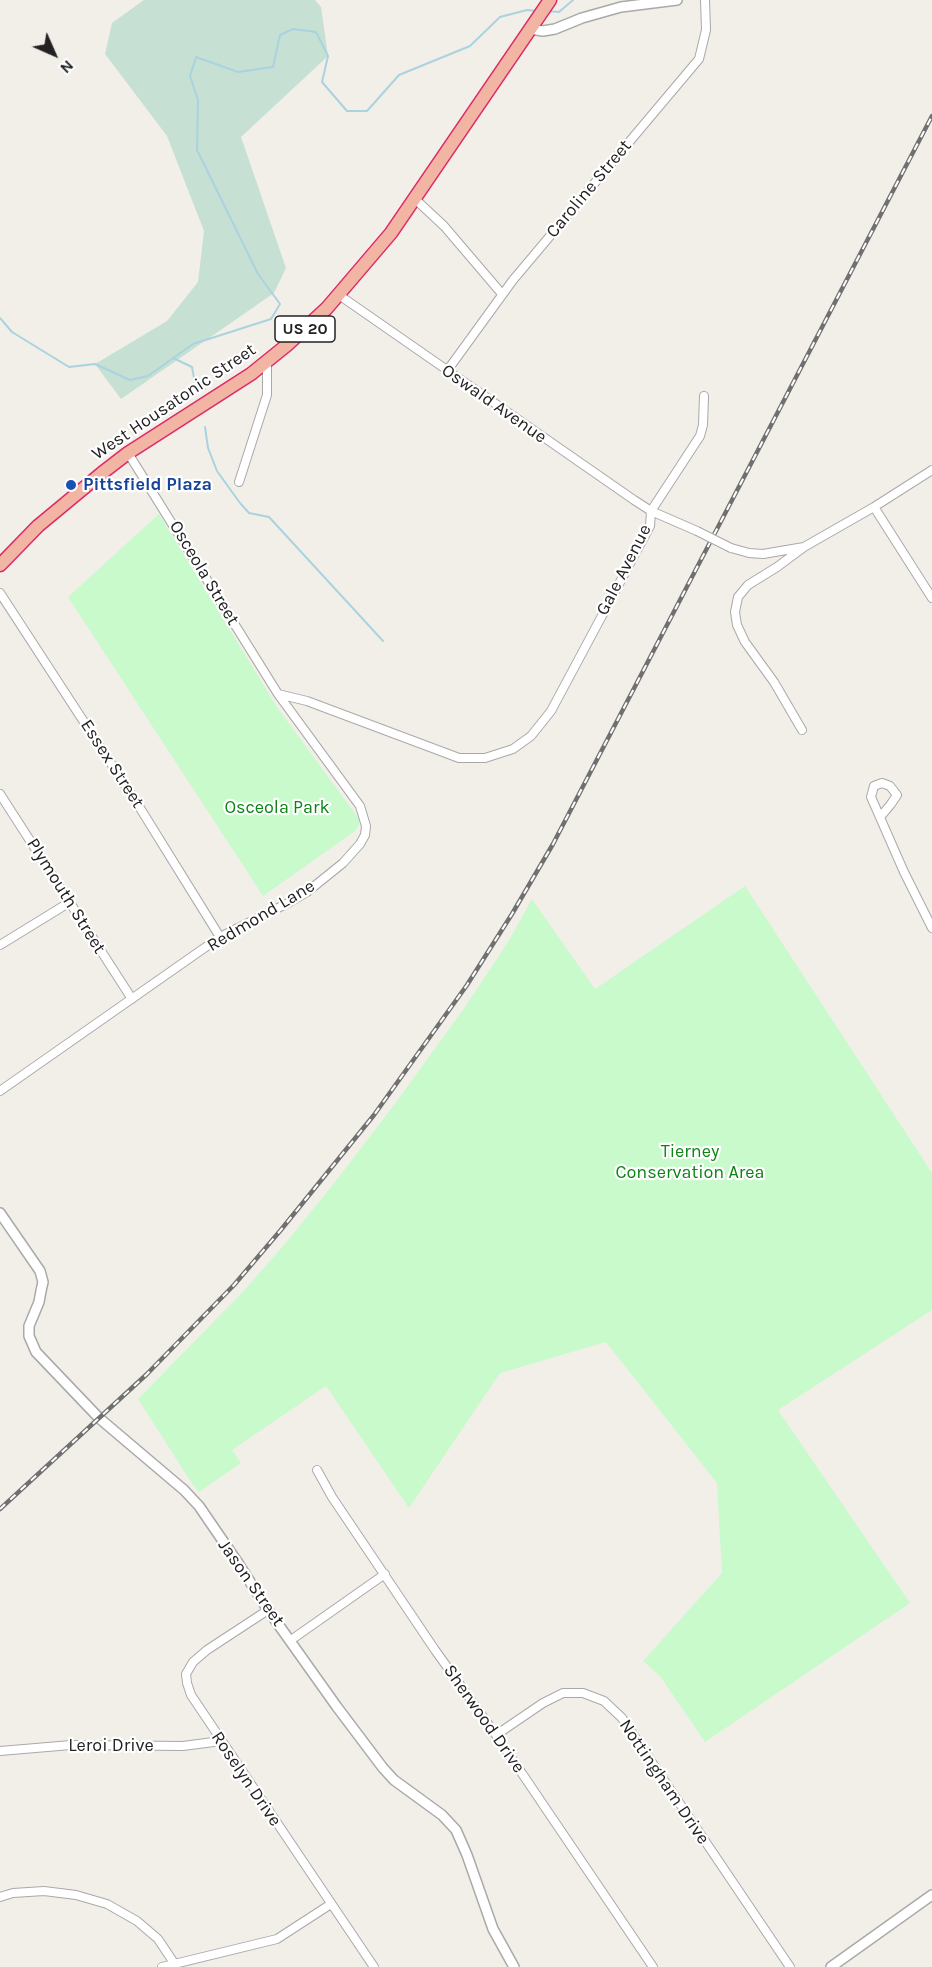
<!DOCTYPE html>
<style>
body{margin:0}
#map{position:relative;width:932px;height:1967px;overflow:hidden;background:#f2efe9;font-family:Karla,sans-serif}
canvas{display:block}
.north{position:absolute;left:24px;top:24px;width:60px;height:60px;-webkit-text-stroke:4px #fff;paint-order:stroke;rotate:135deg;font-size:16px;font-weight:700;line-height:24px;text-align:center;color:#222}
.north::after{content:'';display:block;margin:auto;width:21px;height:27px;background:#222;clip-path:polygon(50% 0,100% 100%,50% 72%,0 100%)}
</style>
<div id="map">
<canvas width="932" height="1967"></canvas>
<div class="north">N</div>
</div>
<script>
const context = document.querySelector('canvas').getContext('2d');
context.lineJoin = 'round';
function paint(path, color) { context.fillStyle = color; context.fill(path, 'evenodd'); }
const poly = rows => new Path2D(rows.map(r => 'M' + r).join(''));
function stroke(path, color, width, dash) { context.strokeStyle = color; context.lineWidth = width; context.lineCap = dash ? 'butt' : 'round'; context.setLineDash(dash || []); context.stroke(path); }
function write(font, color, halo, rows, align = 'center') {
  context.font = font + ' Karla,sans-serif'; context.lineWidth = 4.5; context.setLineDash([]); context.textBaseline = 'middle'; context.strokeStyle = halo; context.fillStyle = color; for (const [text, x, y, turn = 0] of rows) {
    context.save(); context.translate(x, y); context.rotate((+turn || 0) * Math.PI / 180); context.textAlign = isNaN(turn) ? turn : align; if (halo) context.strokeText(text, 0, 0); context.fillText(text, 0, 0); context.restore();
  }
}
paint(poly([
 [144,0,315,0,321,7,328,56,241,137,286,268,274,293,121,399,95,364,167,321,198,282,204,231,167,136,105,54,112,23]
]), '#c6e0d4');
paint(poly([
 [159,514,277,707,359,819,359,825,355,831,263,896,68,597],
 [745,886,932,1173,932,1310,778,1410,910,1603,705,1742,660,1676,643,1661,722,1573,717,1483,606,1342,500,1373,409,1508,326,1386,232,1450,241,1463,199,1492,191,1482,138,1399,241,1294,284,1245,335,1182,394,1105,465,1007,508,942,532,899,595,989]
]), '#c8facc');
stroke(poly([
 [547,11,559,12,573,0],
 [0,318,12,332,69,367,95,364,130,380,148,376,193,344,271,319,280,304,258,274,197,150,198,100,190,76,196,57,238,72,273,67,280,35,293,29,316,32,328,56,322,82,347,111,367,111,399,75,470,46,500,17,527,10,538,11],
 [173,358,192,367,194,378,205,389],
 [205,427,208,448,217,471,240,503,249,513,269,517,383,641]
]), '#aad3df', 2);
const minor = poly([
 [415,199,444,226,502,294],
 [339,295,634,500,651,511,697,531],
 [447,371,513,280,699,59,706,30,705,0],
 [128,453,278,694],
 [239,482,267,395,267,362],
 [874,507,932,598],
 [651,511,700,436,703,425,704,396],
 [731,548,749,553,763,554,804,547,874,507,932,470],
 [0,593,140,808,220,937],
 [802,730,774,682,745,642,737,625,735,612,738,597,748,585,777,567,804,547],
 [0,794,132,999],
 [881,816,891,804,897,795,890,786,882,783,874,786,871,797,904,872,932,928],
 [0,945,70,902],
 [0,1091,220,937,290,902,307,892,343,863,360,844,365,835,366,826,360,806,278,694,307,701,459,758,485,758,513,749,531,736,551,711,650,526,651,511],
 [317,1470,332,1497,435,1650,496,1735,653,1967],
 [268,1610,207,1650,193,1662,186,1674,187,1683,191,1695,374,1967],
 [291,1640,385,1574],
 [496,1735,543,1703,563,1693,583,1693,604,1701,622,1718,790,1967],
 [0,1751,71,1745,183,1746,221,1741],
 [0,1897,13,1893,44,1891,76,1895,107,1904,137,1921,158,1939,174,1963],
 [162,1967,277,1939,331,1904]
]);
const tertiary = poly([
 [530,29,543,31,555,29,582,18,621,7,677,0],
 [0,1213,40,1271,43,1282,41,1291,39,1302,29,1326,29,1336,36,1352,99,1418,184,1490,199,1506,238,1563,268,1610,337,1707,383,1768,394,1780,442,1815,456,1830,467,1855,493,1929,514,1967],
 [831,1967,932,1895]
]);
const trunk = poly([
 [0,565,38,526,102,473,128,453,251,374,287,345,327,308,391,233,550,0]
]);
stroke(minor, '#a9a9a9', 10);
stroke(tertiary, '#a9a9a9', 12);
stroke(trunk, '#dc2a67', 15);
stroke(minor, '#fff', 8);
stroke(tertiary, '#fff', 9);
stroke(trunk, '#f2b4a3', 12);
const rail = poly([
 [0,1509,147,1374,234,1285,280,1231,374,1115,467,985,512,914,553,844,932,116]
]);
stroke(rail, '#707070', 4.5);
stroke(rail, '#fff', 2, [7]);
const minorBridge = poly([
 [697,531,731,548]
]);
stroke(minorBridge, '#a9a9a9', 10, []);
stroke(minorBridge, '#fff', 8);
for (const [x, y, r, color] of [
 [71,485,6,"#1a4fb4"]
]) { const dot = new Path2D(); dot.arc(x, y, r, 0, 2 * Math.PI); context.fillStyle = color; context.fill(dot); stroke(dot, '#fff', 2); }
for (const [x, y, w] of [
 [305,329,60]
]) { const box = new Path2D(); box.roundRect(x - w / 2, y - 13, w, 26, 4.5); context.fillStyle = '#fff'; context.fill(box); stroke(box, '#222', 1.5); }
write('bold 16px', '#222', null, [
 ["US 20",305,329]
]);
write('18px', '#222', '#fff', [
 ["Caroline Street",589,189,-50],
 ["West Housatonic Street",174,402,-34],
 ["Oswald Avenue",494,404,35],
 ["Gale Avenue",624,570,-63],
 ["Osceola Street",204,573,59],
 ["Essex Street",112,764,57],
 ["Plymouth Street",66,896,58],
 ["Redmond Lane",261,916,-31],
 ["Jason Street",251,1583,55],
 ["Sherwood Drive",484,1719,55],
 ["Leroi Drive",111,1746],
 ["Roselyn Drive",246,1779,56],
 ["Nottingham Drive",664,1782,56]
]);
write('bold 18px', '#164399', '#fff', [
 ["Pittsfield Plaza",83,485]
], 'left');
write('18px', '#0c8416', '#fff', [
 ["Osceola Park",277,808],
 ["Tierney",690,1152],
 ["Conservation Area",690,1173]
]);
</script>
